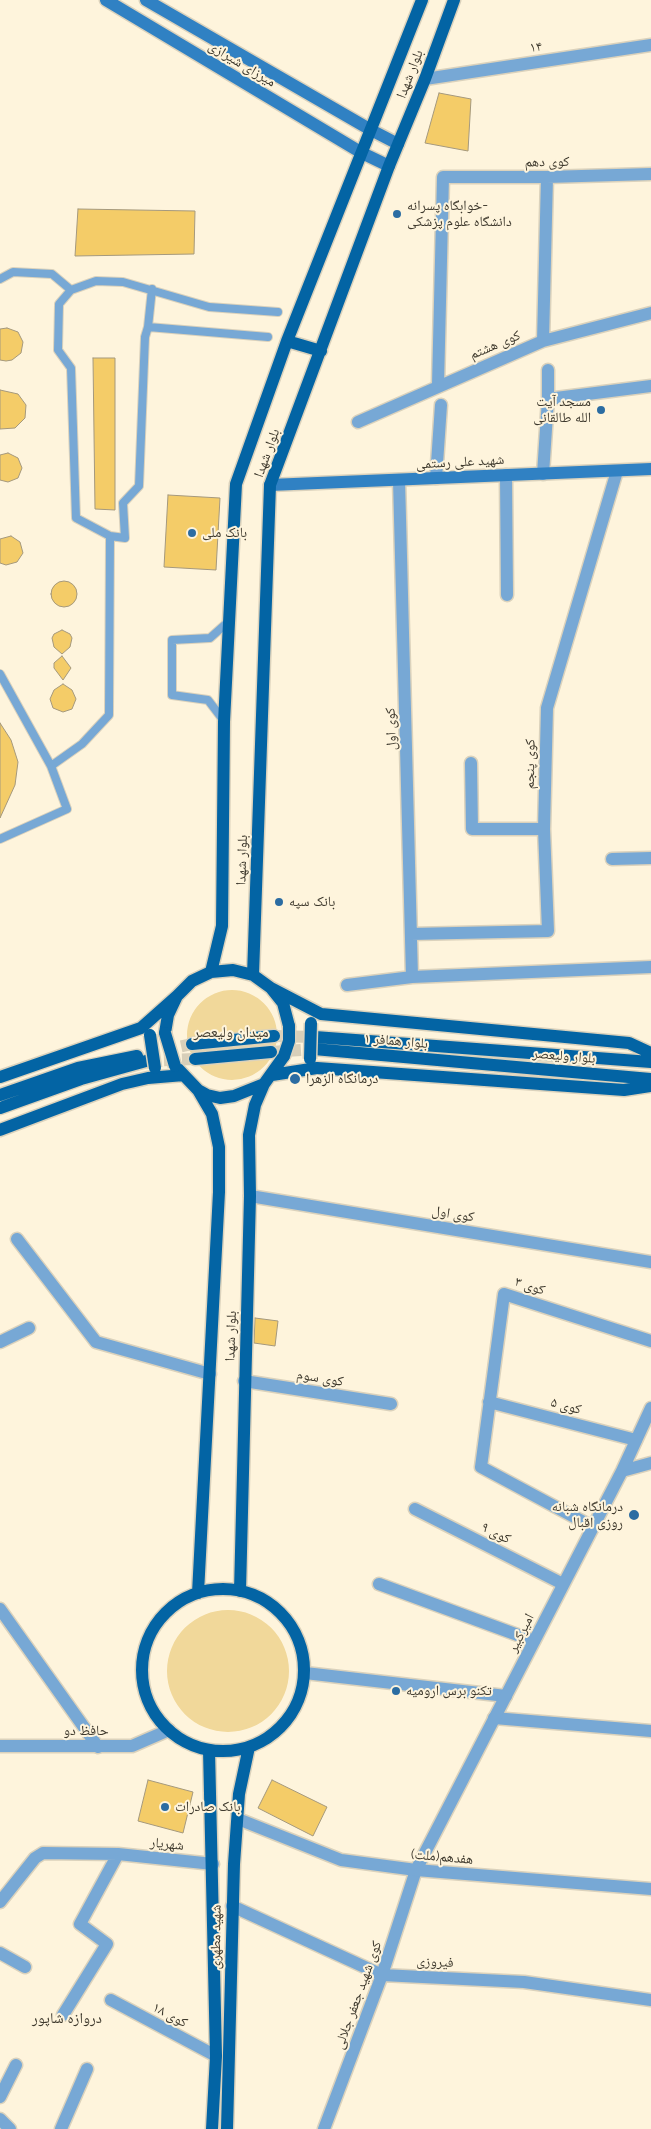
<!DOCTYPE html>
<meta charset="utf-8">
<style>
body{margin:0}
canvas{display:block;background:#fef4dc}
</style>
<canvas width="651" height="2129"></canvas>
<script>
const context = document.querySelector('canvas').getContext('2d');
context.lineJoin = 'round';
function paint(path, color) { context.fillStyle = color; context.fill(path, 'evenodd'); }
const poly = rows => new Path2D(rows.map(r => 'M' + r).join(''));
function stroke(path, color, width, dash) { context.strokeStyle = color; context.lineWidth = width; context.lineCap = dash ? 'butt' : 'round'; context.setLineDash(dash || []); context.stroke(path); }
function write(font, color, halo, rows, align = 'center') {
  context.font = font + ' Raleway,"Noto Naskh Arabic",sans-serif'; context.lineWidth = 4; context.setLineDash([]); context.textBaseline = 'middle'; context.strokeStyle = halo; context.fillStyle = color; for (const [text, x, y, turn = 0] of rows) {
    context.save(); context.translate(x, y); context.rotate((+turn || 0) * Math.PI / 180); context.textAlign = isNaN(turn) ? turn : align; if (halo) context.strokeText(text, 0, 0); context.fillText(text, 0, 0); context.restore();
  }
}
paint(poly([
 '187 1035a45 45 0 1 1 90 0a45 45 0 1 1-90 0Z',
 '167 1671a61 61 0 1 1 122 0a61 61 0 1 1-122 0Z'
]), '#f1d89a');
const building = poly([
 [439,93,471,99,468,151,425,143,439,93],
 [78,209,195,211,194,254,75,256,78,209],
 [7,328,18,332,23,342,21,353,12,360,6,361,0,360,0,329,7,328],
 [93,358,115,358,115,510,95,509,93,358],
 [0,390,18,394,26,405,25,418,15,428,0,429,0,390],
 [8,453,18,458,22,468,18,478,8,482,0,480,0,455,8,453],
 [168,495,220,498,216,570,164,567,168,495],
 [11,536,20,542,23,553,17,562,6,565,0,563,0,539,11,536],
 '51 594a13 13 0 1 1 26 0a13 13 0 1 1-26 0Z',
 [62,630,70,634,72,638,70,647,62,654,54,647,52,638,54,634,62,630],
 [62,656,71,668,63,680,54,668,54,663,62,656],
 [63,684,72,690,76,699,72,709,63,712,53,708,50,699,54,690,63,684],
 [0,723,11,740,18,762,15,785,0,818,0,723],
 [255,1318,278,1321,275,1346,254,1343,255,1318],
 [148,1780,193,1792,183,1833,138,1821,148,1780],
 [272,1780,327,1807,313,1836,258,1808,272,1780]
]);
paint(building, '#f4cc68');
stroke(building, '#a5997d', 1);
stroke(poly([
 [274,1036,315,1037],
 [271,1052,314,1049],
 [146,1054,192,1044],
 [146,1061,195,1059]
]), '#d8cfb9', 12, [12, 6]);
const service = poly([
 [0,279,13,272,52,274,71,290],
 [148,327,152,289],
 [268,337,148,327,145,337,139,486,123,503,125,538,110,536,76,518,71,368,58,350,59,304,71,290,96,281,123,282,209,307,278,312],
 [0,674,51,766,67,809,0,839],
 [224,721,208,700,172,695,172,640,210,638,228,622],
 [51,766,82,744,109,715,110,536]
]);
const minor = poly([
 [425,79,651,45],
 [543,341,547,177],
 [438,385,443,177,547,177,651,174],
 [548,399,651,386],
 [358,422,543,341,651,313],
 [543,474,548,399,548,370],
 [506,475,507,595],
 [436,478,441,405],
 [399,480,412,977],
 [471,763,472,829,544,829],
 [612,859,651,858],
 [411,934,548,931,544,829,547,708,617,471],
 [347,985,412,977,651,967],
 [250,1196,651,1262],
 [17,1239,96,1342,210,1374],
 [0,1342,29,1328],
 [244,1381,391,1404],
 [489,1402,636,1440],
 [415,1509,563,1584],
 [593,1527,481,1467,504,1294,651,1341],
 [379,1584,534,1641],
 [0,1609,98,1747],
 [305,1673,506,1696],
 [494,1718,651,1731],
 [0,1902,35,1858,43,1853,118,1854,213,1864],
 [232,1906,382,1975,524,1982,651,2000],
 [0,1953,25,1967],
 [111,2000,216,2056],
 [63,2015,107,1944,80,1924,118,1854],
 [0,2097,16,2065],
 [0,2119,10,2129],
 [61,2129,87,2069],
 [324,2129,382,1975,416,1870]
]);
const tertiary = poly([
 [622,1471,651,1463],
 [0,1746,132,1746,169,1730],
 [238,1819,341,1860,416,1870,651,1889],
 [416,1870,622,1471,651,1408]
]);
const secondary = poly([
 [106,0,362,153,389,166],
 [146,0,371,130,398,144],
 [270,485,651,469]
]);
const primary = poly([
 [287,341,321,351],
 [211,972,222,926,224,722,236,484,287,341,422,0],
 [253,975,270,485,389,166,425,79,454,0],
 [271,988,321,1014,629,1043,651,1053],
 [165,1033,168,1015,177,996,192,981,211,972,233,970,253,975,271,988,283,1003,289,1026],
 [315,1037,651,1062],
 [192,1044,274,1036],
 [314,1049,651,1079],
 [195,1059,271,1052],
 [178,1069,198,1090,207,1095,220,1098,234,1096,264,1084,284,1056],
 [272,1075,317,1068,624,1090,651,1086],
 [0,1077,141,1028,177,996],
 [198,1090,212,1114,219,1147,219,1192,198,1593],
 [0,1095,78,1068,137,1056],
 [0,1108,81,1079,146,1061],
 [0,1130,122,1084,148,1078,184,1075],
 '142 1670a81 81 0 1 1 162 0a81 81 0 1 1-162 0Z',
 [240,1591,250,1196,249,1135,255,1105,264,1084],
 [209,1750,216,2056,212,2129],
 [227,2129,234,1864,239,1794,249,1747]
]);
stroke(service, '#dbd2bc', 10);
stroke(minor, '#dbd2bc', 15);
stroke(tertiary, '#dbd2bc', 15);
stroke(secondary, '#dbd2bc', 15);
stroke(primary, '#dbd2bc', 15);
stroke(service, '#77a8d5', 8);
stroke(minor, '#77a8d5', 12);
stroke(tertiary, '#77a8d5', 12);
stroke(secondary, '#3081c3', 12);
stroke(primary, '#0364a4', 12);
const primaryBridge = poly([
 [165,1033,175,1066],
 [150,1035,155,1068],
 [284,1056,289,1041,289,1026],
 [310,1059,311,1023]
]);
stroke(primaryBridge, '#dbd2bc', 15, []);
stroke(primaryBridge, '#0364a4', 12);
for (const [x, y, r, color] of [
 [397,214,5,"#2b6ca2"],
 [601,410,5,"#2b6ca2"],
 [192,533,5,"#2b6ca2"],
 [279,902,5,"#2b6ca2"],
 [295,1079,6,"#2b6ca2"],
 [634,1515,6,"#2b6ca2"],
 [396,1691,5,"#2b6ca2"],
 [165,1807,5,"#2b6ca2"]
]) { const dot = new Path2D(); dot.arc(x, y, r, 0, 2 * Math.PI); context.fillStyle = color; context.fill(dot); stroke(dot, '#fef4dc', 2); }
write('14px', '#3e392d', '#fef4dc', [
 ["۱۴",536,47,-8],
 ["میرزای شیرازی",242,64,31],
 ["بلوار شهدا",410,74,-69],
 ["کوی دهم",547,162,-1],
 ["کوی هشتم",495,345,-23],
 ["بلوار شهدا",267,453,-70],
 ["شهید علی رستمی",460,462,-3],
 ["کوی اول",391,729,-92],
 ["کوی پنجم",530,764,-89],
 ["بلوار شهدا",242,860,-88],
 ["بلوار همافر ۱",396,1041,5],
 ["بلوار ولیعصر",564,1056,5],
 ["کوی اول",453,1214,9],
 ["کوی ۳",530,1286,18],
 ["بلوار شهدا",231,1336,-88],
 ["کوی سوم",320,1378,9],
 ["کوی ۵",566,1406,15],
 ["کوی ۹",496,1533,27],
 ["امیرکبیر",521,1633,-63],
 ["حافظ دو",86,1731],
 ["شهریار",167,1844,6],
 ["هفدهم(ملت)",442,1857,5],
 ["شهید مطهری",216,1937,-89],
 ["فیروزی",435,1962,3],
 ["کوی شهید جعفر جلالی",358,1995,-70],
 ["کوی ۱۸",170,2015,28]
]);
write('14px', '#3e392d', '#fef4dc', [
 ["خوابگاە پسرانە-",407,206],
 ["دانشگاە علوم پزشکی",407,222],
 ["مسجد آیت",591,402,"right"],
 ["الله طالقانی",591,418,"right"],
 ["بانک ملی",202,533],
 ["بانک سپه",289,902],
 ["درمانگاه الزهرا",306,1079],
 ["درمانگاه شبانه",623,1507,"right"],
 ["روزی اقبال",623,1523,"right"],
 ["تکنو برس ارومیه",406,1691],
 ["بانک صادرات",175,1807]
], 'left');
write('15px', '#3e392d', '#fef4dc', [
 ["میدان ولیعصر",231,1032],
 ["دروازه شاپور",67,2018]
]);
</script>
